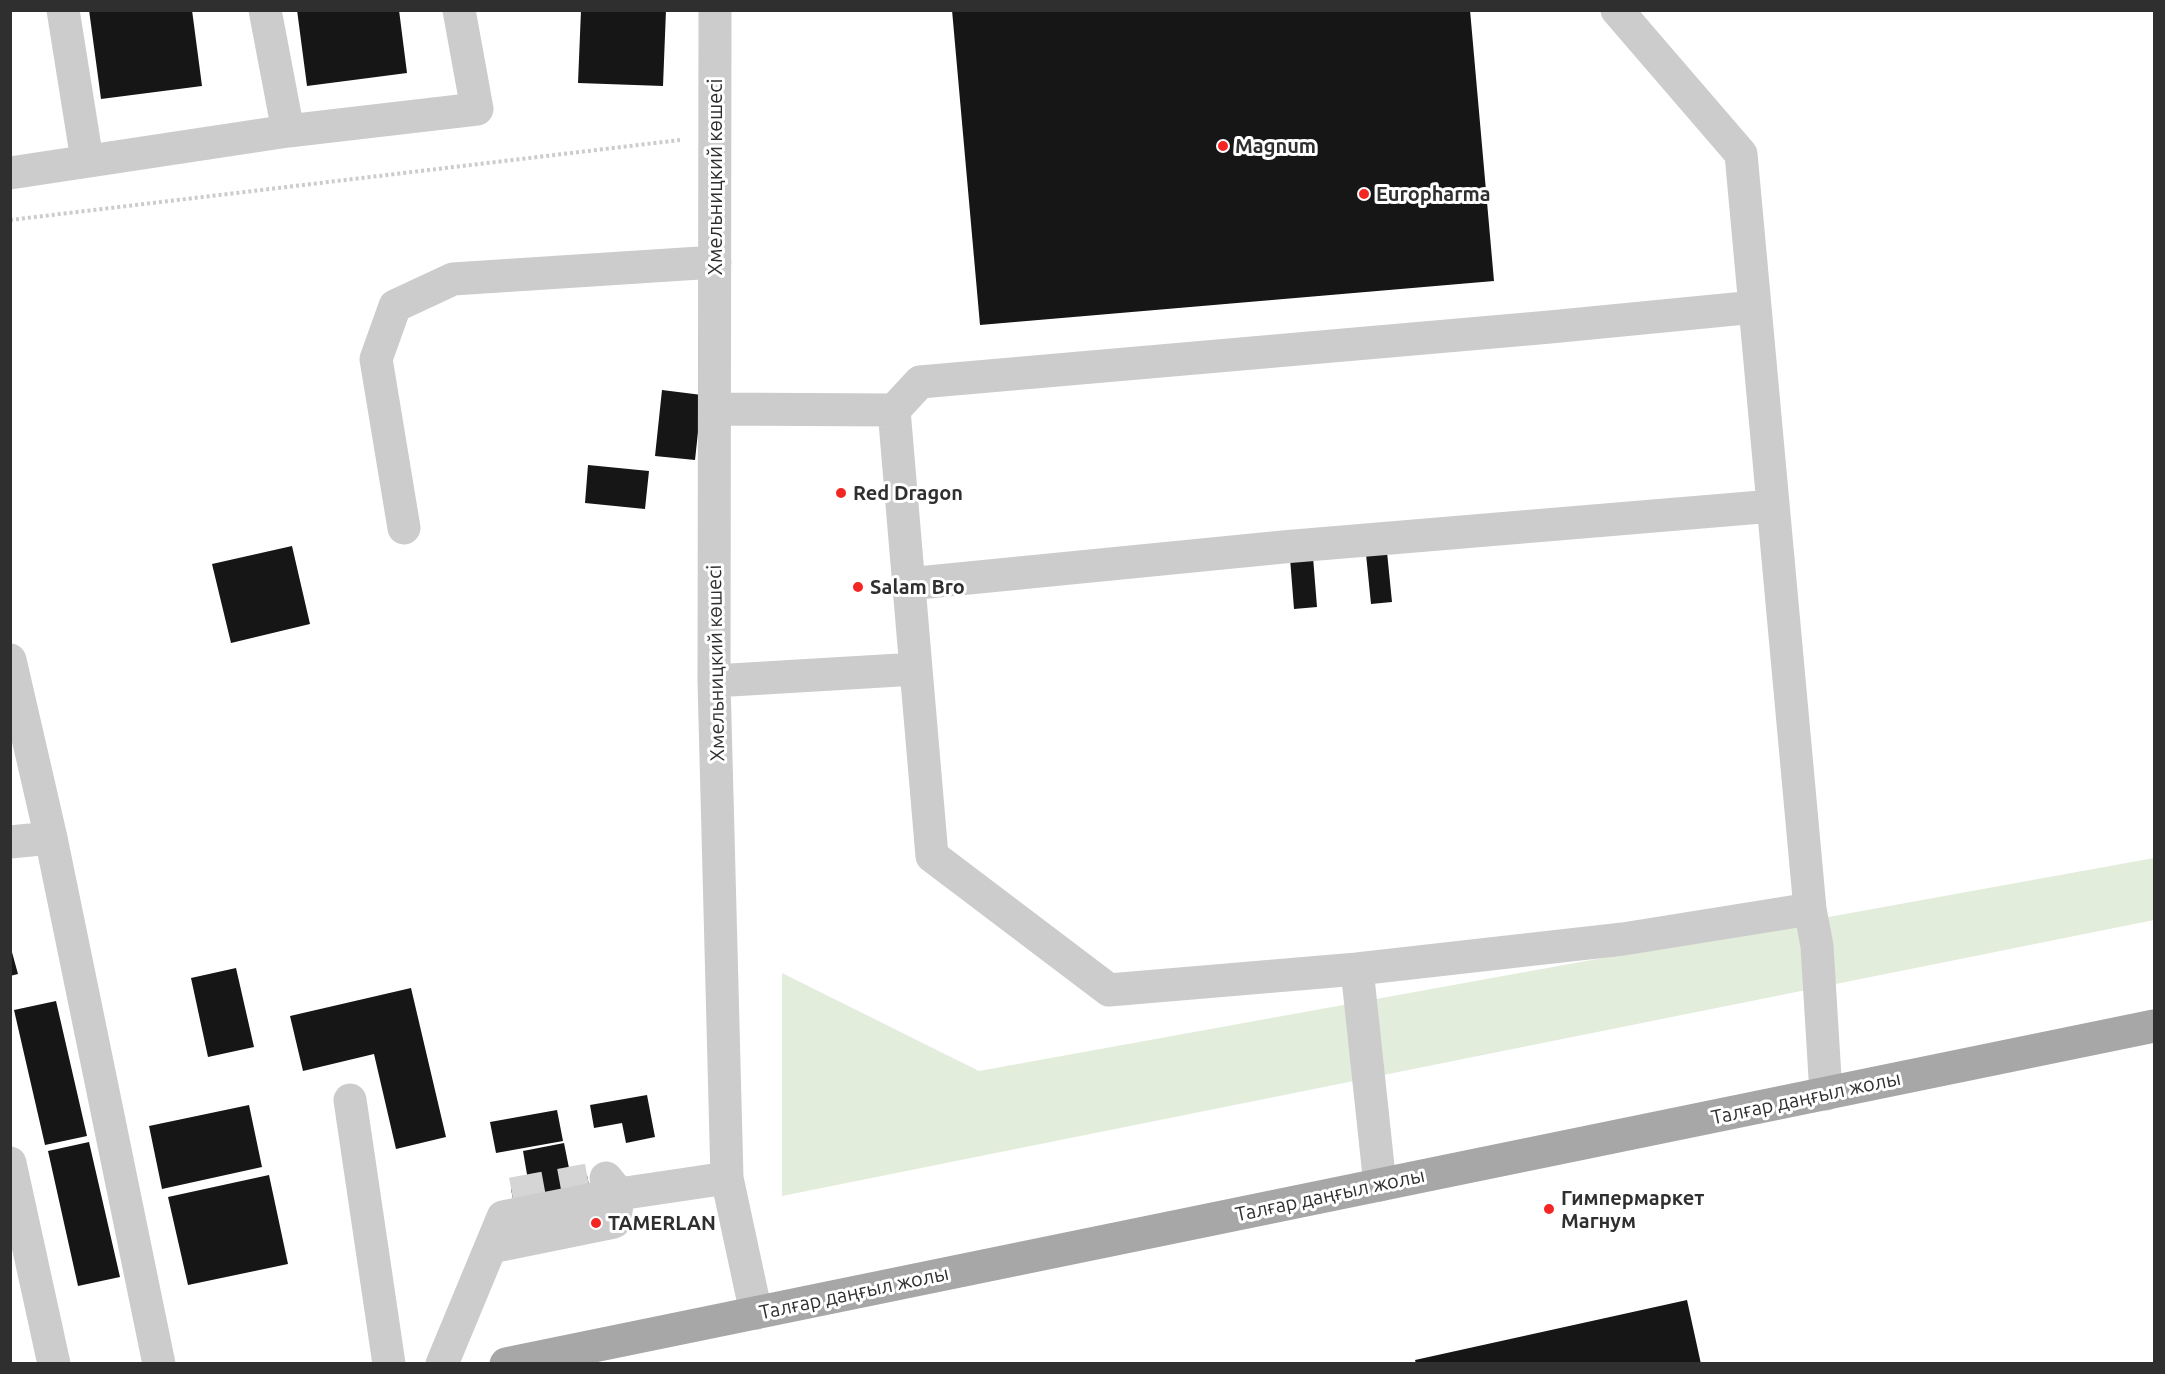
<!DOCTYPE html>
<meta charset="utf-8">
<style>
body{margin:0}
#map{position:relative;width:2165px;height:1374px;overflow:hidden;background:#fff;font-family:Ubuntu,sans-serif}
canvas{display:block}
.frame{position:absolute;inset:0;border:12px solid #2f2f2f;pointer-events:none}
</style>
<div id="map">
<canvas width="2165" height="1374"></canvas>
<div class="frame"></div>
</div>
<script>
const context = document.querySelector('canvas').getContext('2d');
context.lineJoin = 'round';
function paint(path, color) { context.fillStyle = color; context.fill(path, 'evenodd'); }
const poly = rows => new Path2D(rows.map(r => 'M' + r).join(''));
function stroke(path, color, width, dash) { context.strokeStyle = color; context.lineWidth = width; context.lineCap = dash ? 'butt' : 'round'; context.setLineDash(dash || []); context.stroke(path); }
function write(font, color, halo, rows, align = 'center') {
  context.font = font + ' Ubuntu,sans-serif'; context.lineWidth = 6; context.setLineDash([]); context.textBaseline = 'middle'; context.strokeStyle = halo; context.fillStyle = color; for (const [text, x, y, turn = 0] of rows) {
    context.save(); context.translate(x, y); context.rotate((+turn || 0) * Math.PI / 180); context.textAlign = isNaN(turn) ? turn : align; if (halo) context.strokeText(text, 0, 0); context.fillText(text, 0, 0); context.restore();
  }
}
paint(poly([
 [2154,858,2154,920,782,1196,782,973,979,1071]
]), '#e3eddb');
paint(poly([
 [89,10,192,10,202,86,101,99],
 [297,10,399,10,407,73,307,86],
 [581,10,666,10,663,86,578,83],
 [952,10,1470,10,1494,281,980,325],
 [662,390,702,395,695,460,655,456],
 [588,465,649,471,645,509,585,503],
 [292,546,310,624,231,643,212,564],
 [1387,552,1392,602,1371,604,1366,554],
 [1313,557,1317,607,1294,609,1290,558],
 [10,945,18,974,10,976],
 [236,968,254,1047,208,1057,191,978],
 [411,988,446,1137,396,1149,374,1054,303,1071,290,1016],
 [56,1001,87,1136,45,1145,14,1010],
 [647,1095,655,1137,626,1143,622,1123,594,1128,590,1105],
 [249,1105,262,1167,162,1189,149,1126],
 [557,1110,563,1141,496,1153,490,1122],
 [89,1142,120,1277,78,1286,48,1151],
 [564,1143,571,1178,587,1175,591,1195,515,1209,511,1189,529,1186,523,1151],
 [269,1175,288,1264,188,1285,168,1197],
 [1687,1300,1701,1364,1416,1364,1415,1360]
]), '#161616');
stroke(poly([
 [512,1194,588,1180]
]), '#d5d5d5', 33, [33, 16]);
stroke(poly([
 [10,220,680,140]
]), '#ccc', 4, [3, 3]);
stroke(poly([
 [63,10,87,160],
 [265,10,288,131],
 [715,10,714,681,727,1178,756,1313],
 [1617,10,1741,154,1755,307],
 [10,173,288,131,477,109,459,10],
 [715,409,894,410,920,382,1550,327,1755,307,1810,909,1623,939,1357,969,1380,1185],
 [894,410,916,669],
 [404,528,376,359,395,306,453,279,715,262],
 [908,584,1283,547,1773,506],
 [10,660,51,838,159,1364],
 [714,681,916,669,932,856,1109,990,1357,969],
 [10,842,51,838],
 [1810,909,1817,946,1826,1094],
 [350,1100,389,1364],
 [10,1163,54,1364],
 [491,1247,614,1222,619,1194,606,1178],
 [442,1364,503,1217,619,1194,727,1178]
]), '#ccc', 33);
stroke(poly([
 [506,1364,2154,1026]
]), '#a7a7a7', 33);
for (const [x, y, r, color] of [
 [1223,146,6,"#f42623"],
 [1364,194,6,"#f42623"],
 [841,493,6,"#f42623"],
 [858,587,6,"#f42623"],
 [1549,1209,6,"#f42623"],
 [596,1223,6,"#f42623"]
]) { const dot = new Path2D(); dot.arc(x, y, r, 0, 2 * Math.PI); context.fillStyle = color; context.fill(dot); stroke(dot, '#fff', 2); }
write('bold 20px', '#2f2f2f', '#fff', [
 ["Magnum",1235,146],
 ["Europharma",1376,194],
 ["Red Dragon",853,493],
 ["Salam Bro",870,587],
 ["Гимпермаркет",1561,1198],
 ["Магнум",1561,1221],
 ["TAMERLAN",608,1223]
], 'left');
write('20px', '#2f2f2f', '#fff', [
 ["Хмельницкий көшесі",715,177,-90],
 ["Хмельницкий көшесі",716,663,-91],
 ["Талғар даңғыл жолы",1806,1098,-12],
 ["Талғар даңғыл жолы",1330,1195,-12],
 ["Талғар даңғыл жолы",854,1293,-12]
]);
</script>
